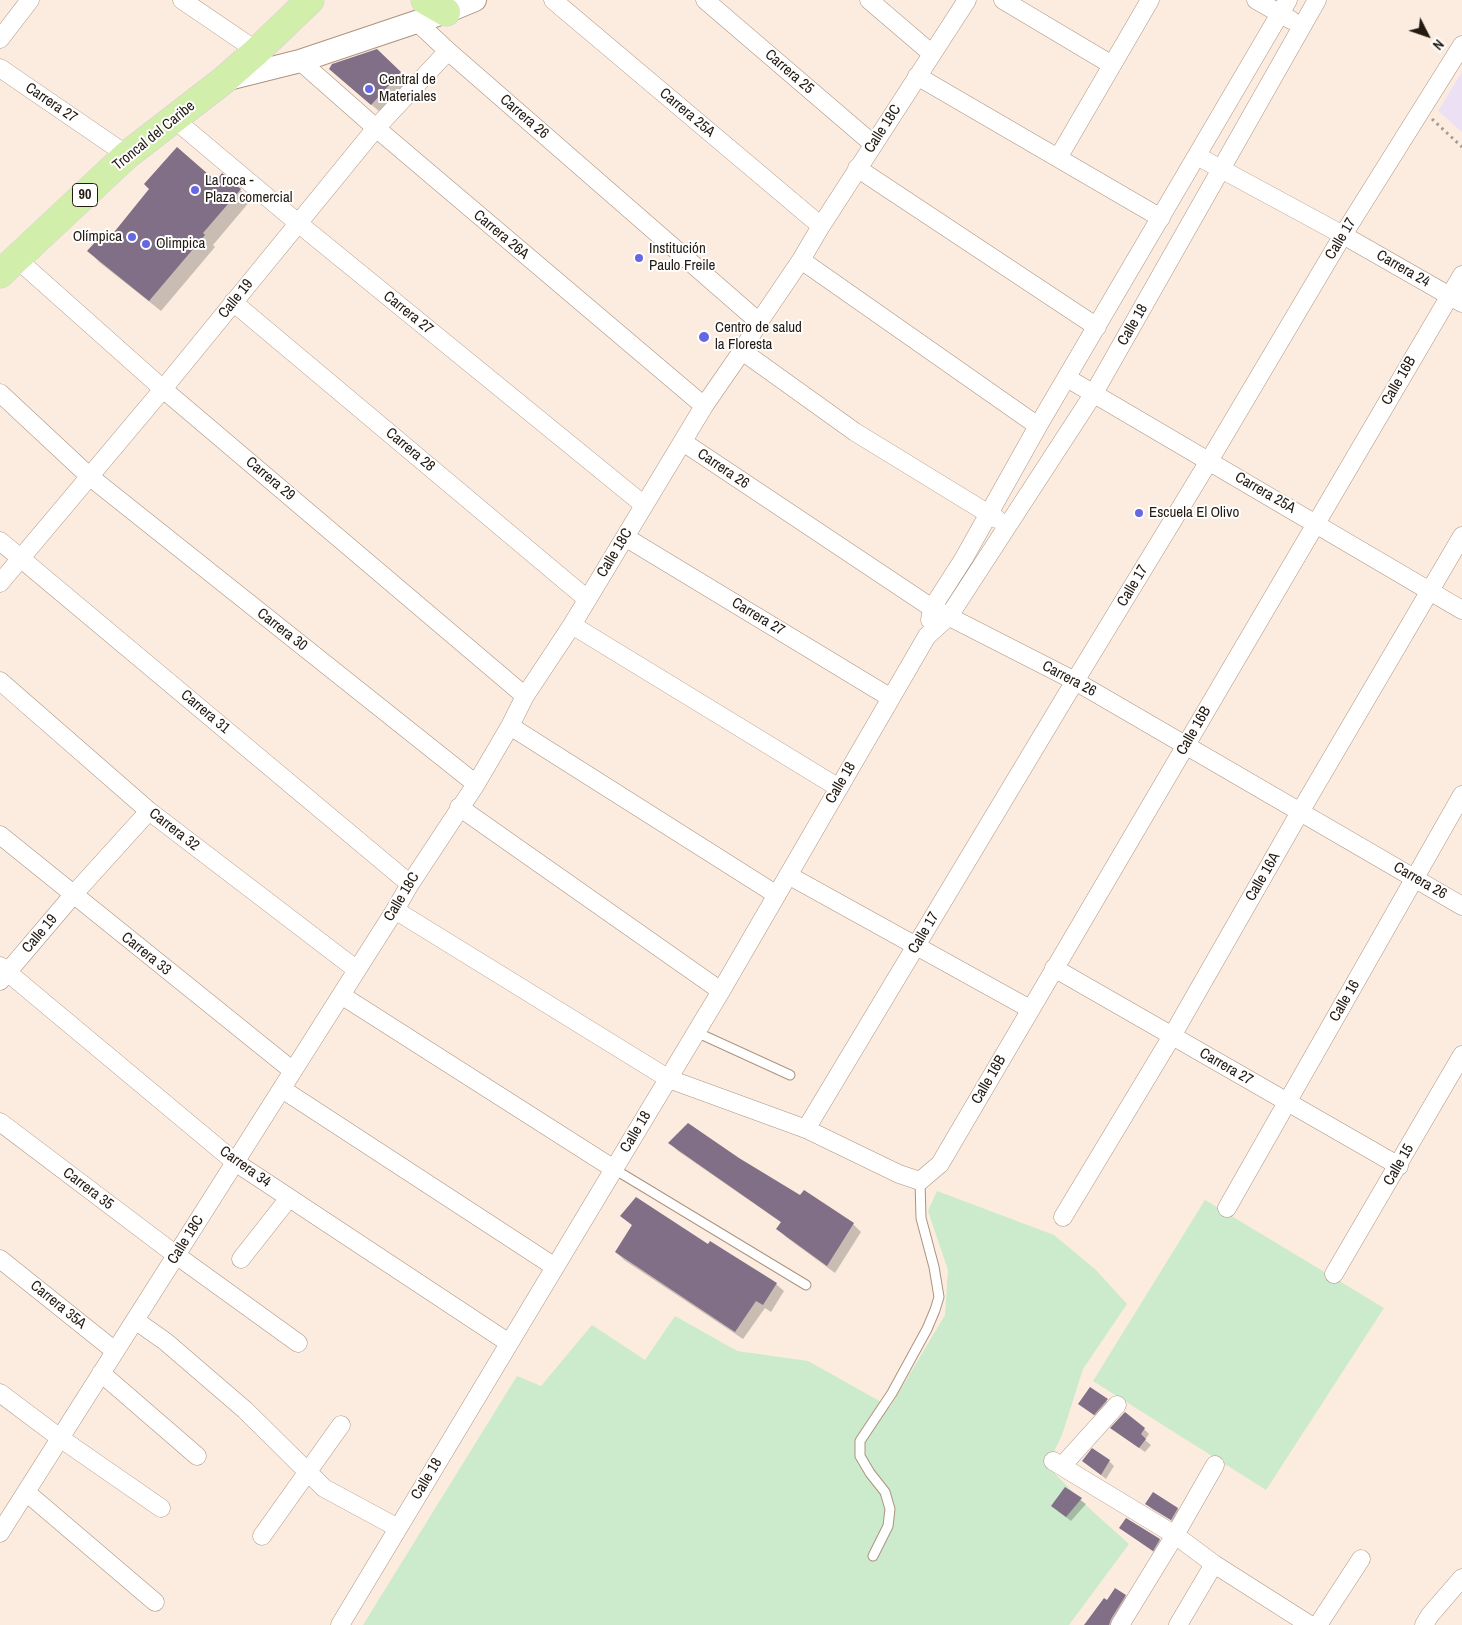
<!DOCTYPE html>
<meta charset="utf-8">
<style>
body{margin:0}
#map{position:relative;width:1462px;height:1625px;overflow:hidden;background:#fcecdf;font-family:"Archivo Narrow",sans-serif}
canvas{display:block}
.north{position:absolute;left:1402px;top:10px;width:50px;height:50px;-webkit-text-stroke:4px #fff;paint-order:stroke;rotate:131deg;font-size:14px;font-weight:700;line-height:20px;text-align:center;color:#231a12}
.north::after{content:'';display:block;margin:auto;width:18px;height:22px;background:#231a12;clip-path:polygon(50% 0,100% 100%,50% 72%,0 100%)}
</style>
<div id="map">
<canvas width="1462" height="1625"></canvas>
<div class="north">N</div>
</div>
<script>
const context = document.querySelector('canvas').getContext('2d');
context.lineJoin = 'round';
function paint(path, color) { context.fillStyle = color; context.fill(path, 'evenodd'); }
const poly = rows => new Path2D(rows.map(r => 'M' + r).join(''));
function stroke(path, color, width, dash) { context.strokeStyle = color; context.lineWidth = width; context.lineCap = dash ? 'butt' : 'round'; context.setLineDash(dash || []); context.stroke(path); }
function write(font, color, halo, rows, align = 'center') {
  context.font = font + ' "Archivo Narrow",sans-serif'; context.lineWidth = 4; context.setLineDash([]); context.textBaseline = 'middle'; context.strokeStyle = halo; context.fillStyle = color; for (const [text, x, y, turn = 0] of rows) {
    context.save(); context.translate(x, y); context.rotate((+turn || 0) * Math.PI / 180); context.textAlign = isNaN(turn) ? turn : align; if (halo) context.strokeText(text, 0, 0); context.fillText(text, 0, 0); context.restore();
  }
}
paint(poly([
 [1462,72,1462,132,1438,111]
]), '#ece0f5');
paint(poly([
 [937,1191,1054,1235,1096,1270,1127,1304,1083,1369,1062,1435,1047,1466,1090,1509,1129,1544,1069,1625,363,1625,517,1376,541,1386,592,1325,645,1360,675,1316,737,1351,808,1361,890,1407,945,1315,948,1270,928,1211],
 [1205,1200,1384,1308,1266,1490,1093,1381]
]), '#cceacc');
paint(poly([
 [377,50,408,80,380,112,339,77],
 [216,183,240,190,251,200,213,245,215,247,161,311,99,262,89,251,111,238],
 [670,1143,738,1159,801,1197,853,1224,861,1232,835,1273,786,1237,778,1229,782,1223,678,1151],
 [621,1216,708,1245,776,1284,784,1291,771,1312,765,1308,743,1339,624,1260,616,1252,633,1226],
 [1090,1389,1112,1405,1099,1419,1085,1408],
 [1112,1428,1144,1429,1149,1434,1145,1440,1151,1445,1145,1452],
 [1083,1461,1109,1461,1114,1466,1106,1479],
 [1065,1489,1086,1504,1071,1521,1058,1511],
 [1147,1504,1178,1509,1183,1514,1177,1524,1152,1509],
 [1121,1528,1160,1540,1165,1545,1158,1555],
 [1125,1596,1130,1601,1116,1625,1089,1625,1107,1602]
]), '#0003');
paint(poly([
 [377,49,401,72,371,105,329,69,332,64],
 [177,147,216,181,222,173,241,189,203,233,205,235,149,301,87,251,106,230,111,236,149,189,144,184],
 [688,1123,739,1158,800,1195,804,1190,854,1223,827,1266,776,1229,781,1222,668,1143],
 [636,1197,708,1244,710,1241,777,1283,763,1305,756,1301,735,1332,615,1252,632,1225,620,1216],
 [1090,1387,1108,1399,1094,1415,1078,1404],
 [1125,1412,1145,1428,1141,1434,1146,1439,1139,1448,1110,1428],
 [1092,1448,1110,1460,1101,1475,1082,1461],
 [1065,1487,1082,1498,1066,1517,1051,1506],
 [1153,1492,1178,1508,1171,1520,1145,1504],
 [1126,1518,1160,1539,1153,1551,1119,1528],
 [1115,1588,1126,1595,1111,1619,1109,1625,1084,1625,1104,1598,1107,1600]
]), '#806f87');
const service = poly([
 [696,1032,790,1075],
 [614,1169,806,1285],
 [873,1556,888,1526,890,1509,885,1492,870,1473,860,1456,860,1441,892,1393,927,1329,935,1310,939,1297,934,1267,921,1218,920,1181]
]);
const minor = poly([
 [182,0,257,51],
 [553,0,821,226],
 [705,0,873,144],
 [869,0,931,53],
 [1003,0,1112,65],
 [1256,0,1291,20],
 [0,39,30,0],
 [448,51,759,322],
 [300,61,376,128,704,406],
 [0,68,127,155],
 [917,76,1161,218],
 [174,119,298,223,644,505],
 [1197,156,1343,235,1462,303],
 [1058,158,1150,0],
 [857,168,1097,327],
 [17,259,163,389,525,696],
 [801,260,1038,426],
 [233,302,587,599],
 [742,351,855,432,997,519],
 [1067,378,1462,610],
 [0,393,89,476,476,784],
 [683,442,932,608,1075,681,1462,906],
 [625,537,891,698],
 [0,541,410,884],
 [0,583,163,389,376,128,448,51,417,22],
 [930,620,932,608,964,558,1038,426,1288,0],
 [572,625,839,788],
 [0,681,149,811,357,970],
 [510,726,777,895],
 [459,807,721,991],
 [0,835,293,1071],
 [788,875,1030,1009],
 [395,910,669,1079,806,1129,899,1174,920,1181,940,1164,1462,275],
 [0,966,235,1162,509,1343],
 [1054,968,1399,1166],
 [0,981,73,895,149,811],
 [341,995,614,1169],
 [282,1089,555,1267],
 [0,1122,176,1255,298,1343],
 [806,1129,1075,681,1209,461,1343,235,1462,45],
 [1227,1208,1462,795],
 [1063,1217,1172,1036,1300,812,1462,536],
 [0,1259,115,1351],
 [241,1259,289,1198],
 [1334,1274,1462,1055],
 [135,1320,166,1342,245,1410,324,1488,398,1528],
 [101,1373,197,1456],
 [0,1393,60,1438,161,1508],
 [1053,1461,1175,1535,1214,1564,1310,1625],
 [1062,1466,1117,1405],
 [26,1492,155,1602],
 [0,1533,395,910,410,884,476,784,510,726,525,696,572,625,704,406,742,351,759,322,801,260,821,226,967,0],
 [262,1536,341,1425],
 [340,1625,721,991,927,636,949,616,1094,393,1317,0],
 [1120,1625,1175,1535,1215,1465],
 [1178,1625,1214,1564],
 [1318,1625,1361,1559],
 [1424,1625,1430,1615,1462,1578]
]);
const tertiary = poly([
 [224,80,300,61,446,12,475,0]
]);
const primary = poly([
 [425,0,446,12],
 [0,274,127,155,224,80,257,51,310,0]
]);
stroke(service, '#ac947f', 11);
stroke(minor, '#ac947f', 19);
stroke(tertiary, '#ac947f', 24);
stroke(primary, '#d3d1d0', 29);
stroke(poly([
 [1432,119,1462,147]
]), '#a79a8f', 3, [2.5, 4]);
stroke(service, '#fff', 9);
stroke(minor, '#fff', 18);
stroke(tertiary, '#fff', 22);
stroke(primary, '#d1efaa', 28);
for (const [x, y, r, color] of [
 [369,89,5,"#6668e1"],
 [195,190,5,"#6668e1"],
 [132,237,5,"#6668e1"],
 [146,244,5,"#6668e1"],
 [639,258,5,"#6668e1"],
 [704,337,6,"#6668e1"],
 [1139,513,5,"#6668e1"]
]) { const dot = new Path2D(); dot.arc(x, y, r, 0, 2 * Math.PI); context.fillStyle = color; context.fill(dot); stroke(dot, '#fff', 2); }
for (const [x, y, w] of [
 [85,195,25]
]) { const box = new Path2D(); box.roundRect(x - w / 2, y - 11.5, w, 23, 4); context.fillStyle = '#fff'; context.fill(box); stroke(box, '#231a12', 1); }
write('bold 14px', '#231a12', null, [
 ["90",85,195]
]);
write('15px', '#231a12', '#fff', [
 ["Carrera 25",789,72,41],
 ["Carrera 27",51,103,34],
 ["Carrera 25A",687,113,40],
 ["Carrera 26",524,117,41],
 ["Calle 18C",883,129,-57],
 ["Troncal del Caribe",154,136,-39],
 ["Carrera 26A",501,235,40],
 ["Calle 17",1341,239,-59],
 ["Carrera 24",1403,269,30],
 ["Calle 19",236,299,-51],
 ["Carrera 27",408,313,39],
 ["Calle 18",1133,325,-60],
 ["Calle 16B",1399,381,-60],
 ["Carrera 28",410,450,40],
 ["Carrera 26",723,469,34],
 ["Carrera 29",270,479,40],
 ["Carrera 25A",1265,493,30],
 ["Calle 18C",615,553,-59],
 ["Calle 17",1133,586,-59],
 ["Carrera 27",758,617,31],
 ["Carrera 30",282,630,38],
 ["Carrera 26",1069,679,28],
 ["Carrera 31",205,712,40],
 ["Calle 16B",1194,731,-60],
 ["Calle 18",841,783,-60],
 ["Carrera 32",174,830,38],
 ["Calle 16A",1263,877,-60],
 ["Carrera 26",1420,881,30],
 ["Calle 18C",402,897,-59],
 ["Calle 17",924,933,-59],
 ["Calle 19",40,934,-50],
 ["Carrera 33",146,954,39],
 ["Calle 16",1345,1001,-60],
 ["Carrera 27",1226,1067,30],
 ["Calle 16B",989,1080,-60],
 ["Calle 18",636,1132,-59],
 ["Calle 15",1399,1165,-60],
 ["Carrera 34",245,1167,36],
 ["Carrera 35",88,1189,37],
 ["Calle 18C",186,1240,-58],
 ["Carrera 35A",58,1305,39],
 ["Calle 18",427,1479,-59]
]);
write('15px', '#231a12', '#fff', [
 ["Central de",379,80],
 ["Materiales",379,97],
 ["La roca -",205,181],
 ["Plaza comercial",205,198],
 ["Olímpica",122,237,"right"],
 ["Olimpica",156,244],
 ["Institución",649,249],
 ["Paulo Freile",649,266],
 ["Centro de salud",715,328],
 ["la Floresta",715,345],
 ["Escuela El Olivo",1149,513]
], 'left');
</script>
